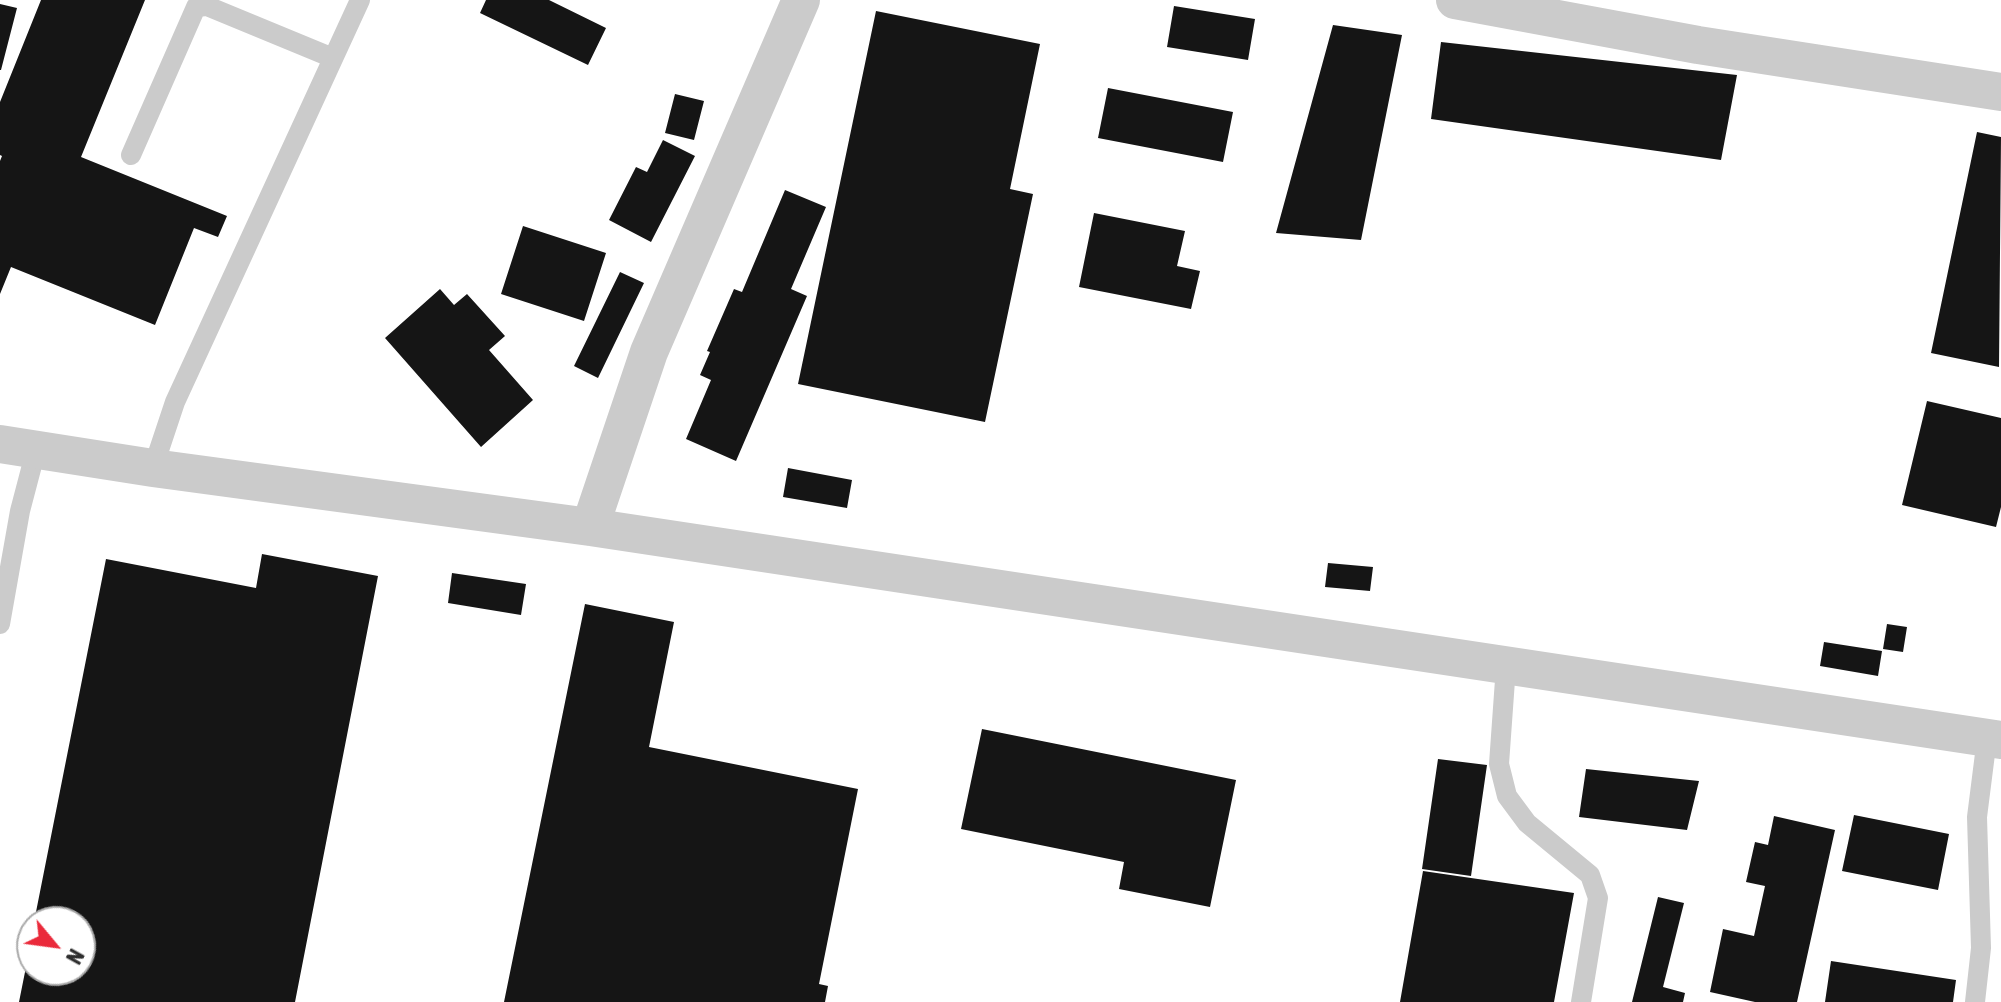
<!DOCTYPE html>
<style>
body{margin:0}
#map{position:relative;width:2001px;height:1002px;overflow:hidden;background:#fff;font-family:"Asap Condensed",sans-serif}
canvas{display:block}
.north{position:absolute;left:16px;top:906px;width:80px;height:80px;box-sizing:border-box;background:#fff;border:2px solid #ababab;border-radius:50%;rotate:119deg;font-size:22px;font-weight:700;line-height:32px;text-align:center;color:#2e2e2e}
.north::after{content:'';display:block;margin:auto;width:28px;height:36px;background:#ea2a3b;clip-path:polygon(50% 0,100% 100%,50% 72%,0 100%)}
</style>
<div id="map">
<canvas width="2001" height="1002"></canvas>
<div class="north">N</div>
</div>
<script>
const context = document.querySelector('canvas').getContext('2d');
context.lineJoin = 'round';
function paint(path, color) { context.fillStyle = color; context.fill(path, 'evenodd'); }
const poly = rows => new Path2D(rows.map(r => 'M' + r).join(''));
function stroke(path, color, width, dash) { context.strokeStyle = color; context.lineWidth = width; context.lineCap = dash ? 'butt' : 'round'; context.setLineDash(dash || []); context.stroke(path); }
paint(poly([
 [41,0,145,0,81,157,227,216,218,237,194,228,155,325,11,267,0,294,0,161,2,156,0,155,0,102],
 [486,0,549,0,606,28,588,65,480,13],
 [0,4,17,8,1,70,0,70],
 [1174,6,1255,19,1248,60,1167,47],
 [876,11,1040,44,1010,189,1033,194,985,422,798,384],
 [1333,25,1402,35,1361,240,1276,233],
 [1441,42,1737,75,1721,160,1431,119],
 [1108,88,1233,112,1223,162,1098,138],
 [675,94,704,101,694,140,665,133],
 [1977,132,2001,137,1999,367,1931,353],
 [663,140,695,156,651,242,609,220,636,167,647,172],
 [785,190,826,207,791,289,807,296,736,461,686,439,711,380,700,375,710,352,707,351,734,289,742,292],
 [1094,213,1185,231,1177,266,1200,271,1191,309,1079,287],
 [523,226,606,253,584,321,501,294],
 [620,272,644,283,598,378,574,366],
 [440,289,454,305,467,294,505,336,489,350,533,400,481,447,385,338],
 [1927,401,2001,418,2001,507,1996,527,1902,505],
 [788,468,852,480,847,508,783,497],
 [262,554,378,576,295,1002,19,1002,31,942,32,970,80,970,80,922,34,922,106,559,256,588],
 [1328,563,1373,567,1370,591,1325,587],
 [452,573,526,584,521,615,448,603],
 [585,604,674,622,649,747,858,789,819,984,828,986,825,1002,504,1002],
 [1887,624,1907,627,1903,652,1883,649],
 [1824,642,1882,651,1878,676,1820,666],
 [982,729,1236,780,1210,907,1119,889,1124,862,961,829],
 [1438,759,1487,765,1471,876,1422,869],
 [1586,769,1699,781,1687,830,1579,817],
 [1854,815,1949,834,1938,890,1842,871],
 [1774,816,1835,830,1797,1002,1755,1002,1710,992,1723,929,1754,936,1765,886,1746,882,1755,842,1768,845],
 [1423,871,1574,893,1554,1002,1400,1002],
 [1658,897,1684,903,1663,987,1685,993,1683,1002,1632,1002],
 [1831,961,1956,980,1953,1002,1825,1002]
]), '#151515');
stroke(poly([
 [131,155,196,7,207,6,333,58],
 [153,468,175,402,360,0],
 [0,624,20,511,36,450],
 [1506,666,1499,764,1507,796,1527,823,1590,875,1598,898,1581,1002],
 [1975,1002,1981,948,1977,817,1987,738]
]), '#cbcbcb', 20);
stroke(poly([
 [1455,0,1698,45,2001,92],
 [0,444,153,468,590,527,2001,740],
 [590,527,649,352,801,0]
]), '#cbcbcb', 38);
</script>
